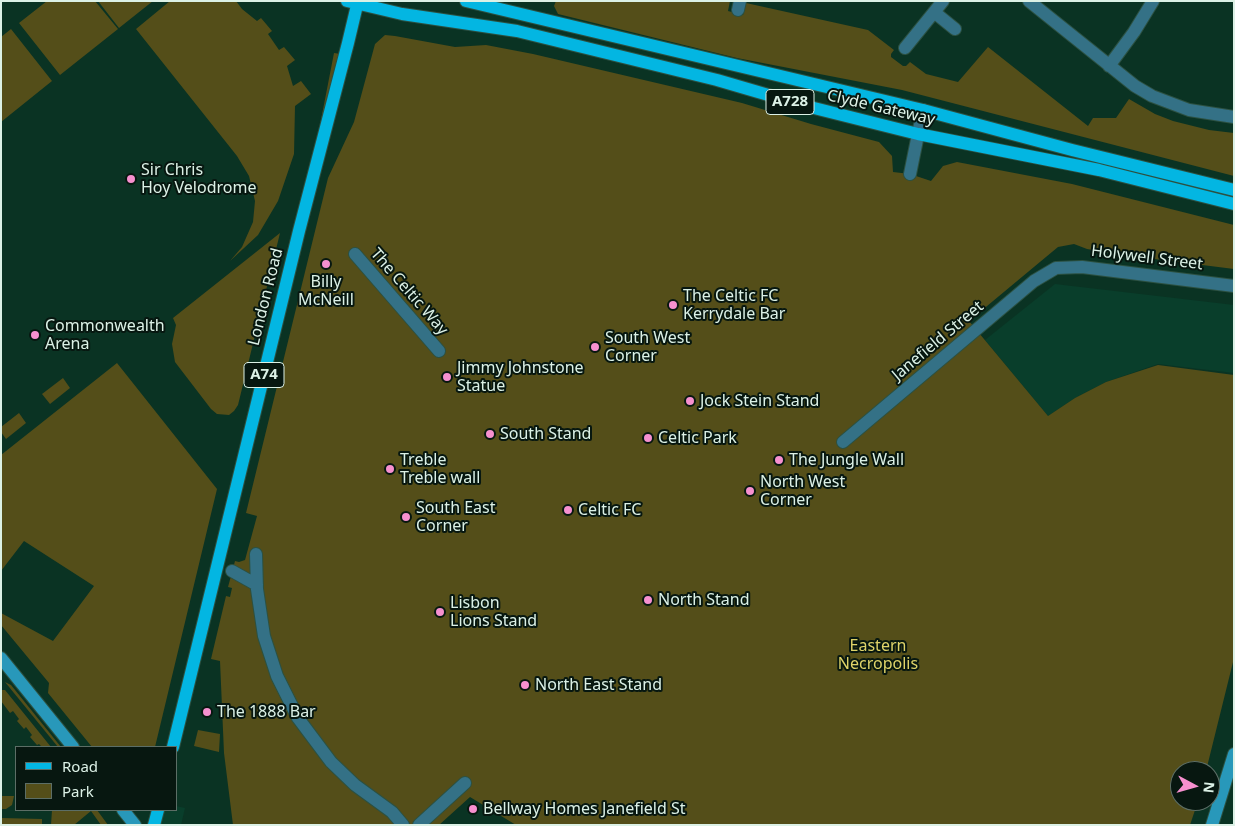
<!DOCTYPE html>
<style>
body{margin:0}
#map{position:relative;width:1235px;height:826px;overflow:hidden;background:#0a3323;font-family:"Noto Sans",sans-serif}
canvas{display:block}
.frame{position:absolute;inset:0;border:2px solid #dcf1e6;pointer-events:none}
.legend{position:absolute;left:15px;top:746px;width:162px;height:65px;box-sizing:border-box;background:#071710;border:1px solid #5c6e66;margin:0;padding:6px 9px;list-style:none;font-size:15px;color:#dcf1e6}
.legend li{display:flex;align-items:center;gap:10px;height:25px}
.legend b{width:25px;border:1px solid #5c6e66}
.north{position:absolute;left:1170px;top:761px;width:50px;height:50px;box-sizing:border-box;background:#071710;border:1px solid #5c6e66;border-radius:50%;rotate:96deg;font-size:14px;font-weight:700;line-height:20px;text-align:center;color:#dcf1e6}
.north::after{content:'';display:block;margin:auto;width:18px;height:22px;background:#f690cf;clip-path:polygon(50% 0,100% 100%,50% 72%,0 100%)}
</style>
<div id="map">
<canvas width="1235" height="826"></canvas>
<div class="frame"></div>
<ul class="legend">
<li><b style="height:6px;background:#03b6e2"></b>Road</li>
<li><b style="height:14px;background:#544e19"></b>Park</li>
</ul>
<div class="north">N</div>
</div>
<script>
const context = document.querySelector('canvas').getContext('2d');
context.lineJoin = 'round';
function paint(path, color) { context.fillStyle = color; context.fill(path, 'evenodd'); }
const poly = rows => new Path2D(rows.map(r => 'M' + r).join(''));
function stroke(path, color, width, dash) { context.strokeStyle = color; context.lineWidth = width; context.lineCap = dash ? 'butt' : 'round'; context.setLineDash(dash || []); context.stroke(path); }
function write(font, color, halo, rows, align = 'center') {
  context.font = font + ' "Noto Sans",sans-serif'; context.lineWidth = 4; context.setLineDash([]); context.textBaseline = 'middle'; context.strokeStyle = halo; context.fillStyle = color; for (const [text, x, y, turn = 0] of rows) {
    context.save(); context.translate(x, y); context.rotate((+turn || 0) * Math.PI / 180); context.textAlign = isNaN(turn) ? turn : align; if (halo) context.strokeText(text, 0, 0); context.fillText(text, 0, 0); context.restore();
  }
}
paint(poly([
 [1055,284,1234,305,1234,373,1158,364,1106,382,1075,398,1048,416,985,340],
 [176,806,185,808,181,825,153,825,157,810,176,810]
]), '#093e2b');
paint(poly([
 [47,1,95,1,118,29,60,75,19,23],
 [98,1,153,1,119,28],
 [170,1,236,1,242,9,257,21,261,18,272,31,268,34,279,50,284,47,295,60,287,66,293,86,301,81,311,94,295,106,294,154,278,201,258,235,230,261,242,247,253,222,255,201,249,176,237,156,136,29],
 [556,1,730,1,728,11,743,15,746,3,868,30,894,50,891,54,891,57,903,66,906,66,910,62,926,74,958,82,988,47,1088,126,1093,118,1116,118,1129,99,1155,114,1173,121,1209,130,1234,133,1234,176,902,90,737,58,558,14,554,6],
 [11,29,52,81,1,122,1,37],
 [385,35,395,36,455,47,486,45,533,54,742,103,811,124,879,142,892,156,893,172,910,174,931,181,943,166,957,162,1072,184,1234,225,1234,269,1123,255,1087,249,1074,244,1058,247,969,321,1048,416,1075,398,1106,382,1158,365,1234,375,1234,658,1206,771,1180,771,1180,801,1198,801,1190,825,516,825,470,797,439,825,233,825,224,753,220,661,211,659,226,596,230,597,232,588,228,587,235,561,239,562,245,560,257,516,246,513,328,178,354,122,375,44],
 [334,53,341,54,320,125],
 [280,233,238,405,234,411,229,415,217,414,211,409,175,362,172,344,176,325,173,318],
 [117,363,217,489,155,747,92,747,48,693,49,683,1,625,1,613,53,641,94,586,24,541,1,571,1,455],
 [63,378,70,388,50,404,42,394],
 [19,413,26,423,6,439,1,432,1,427],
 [5,682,11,685,61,747,58,747],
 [1,690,5,690,51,747,42,747,39,744,37,745,30,737,32,735,26,727,24,729,17,721,19,719,13,711,10,713,1,701],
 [198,730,220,734,219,752,194,746],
 [1,796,14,796,12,805,6,809,1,809],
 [52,810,97,810,108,825,101,825,91,811,74,825,51,825],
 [1,818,42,819,42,825,1,825]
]), '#544e19');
const street = poly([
 [1029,1,1135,86,1152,96,1189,110,1234,117],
 [738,10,740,1],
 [934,12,955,29],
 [905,48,943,1],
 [1109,66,1134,32,1153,1],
 [910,174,923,110],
 [355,254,439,351],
 [843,442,1034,281,1056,268,1082,267,1234,286],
 [256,554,257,589,264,636,277,676,298,718,331,762,355,785,392,812,403,825],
 [232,571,257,585],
 [419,825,465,783]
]);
const secondary = poly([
 [1,658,73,747],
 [123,810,135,825],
 [1212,825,1234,754]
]);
const primary = poly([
 [347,1,402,14,517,31,717,80,806,106,918,134,1099,170,1234,204],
 [466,1,923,110,1072,150,1234,190],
 [173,747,299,231,348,43,358,1],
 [154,825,158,810]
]);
stroke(street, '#2c5142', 14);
stroke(secondary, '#2c5142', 14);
stroke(primary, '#2c5142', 14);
stroke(street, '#347186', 12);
stroke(secondary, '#2898ba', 12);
stroke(primary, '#03b6e2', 12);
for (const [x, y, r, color] of [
 [131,179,5,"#f690cf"],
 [326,264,5,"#f690cf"],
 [673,305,5,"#f690cf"],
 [35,335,5,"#f690cf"],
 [595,347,5,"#f690cf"],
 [447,377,5,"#f690cf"],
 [690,401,5,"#f690cf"],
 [490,434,5,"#f690cf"],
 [648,438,5,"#f690cf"],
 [779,460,5,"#f690cf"],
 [390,469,5,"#f690cf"],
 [750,491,5,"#f690cf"],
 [568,510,5,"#f690cf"],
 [406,517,5,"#f690cf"],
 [648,600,5,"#f690cf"],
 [440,612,5,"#f690cf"],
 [525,685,5,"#f690cf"],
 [207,712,5,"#f690cf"],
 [473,809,5,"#f690cf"]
]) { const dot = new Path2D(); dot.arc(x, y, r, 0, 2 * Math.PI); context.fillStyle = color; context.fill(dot); stroke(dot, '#071710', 2); }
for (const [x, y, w] of [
 [790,102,48],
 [264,375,40]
]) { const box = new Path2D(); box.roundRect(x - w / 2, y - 12.5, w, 25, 4); context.fillStyle = '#071710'; context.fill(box); stroke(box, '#dcf1e6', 1); }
write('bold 15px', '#dcf1e6', null, [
 ["A728",790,102],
 ["A74",264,375]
]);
write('16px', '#dcf1e6', '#071710', [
 ["Clyde Gateway",881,108,13],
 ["Holywell Street",1147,258,7],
 ["The Celtic Way",409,292,49],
 ["London Road",266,297,-76],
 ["Janefield Street",938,341,-40]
]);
write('16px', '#dcf1e6', '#071710', [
 ["Sir Chris",141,170],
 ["Hoy Velodrome",141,188],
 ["Billy",326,282,"center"],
 ["McNeill",326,300,"center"],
 ["The Celtic FC",683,296],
 ["Kerrydale Bar",683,314],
 ["Commonwealth",45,326],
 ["Arena",45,344],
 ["South West",605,338],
 ["Corner",605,356],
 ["Jimmy Johnstone",457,368],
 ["Statue",457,386],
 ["Jock Stein Stand",700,401],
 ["South Stand",500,434],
 ["Celtic Park",658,438],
 ["Treble",400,460],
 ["Treble wall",400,478],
 ["The Jungle Wall",789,460],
 ["North West",760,482],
 ["Corner",760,500],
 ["South East",416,508],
 ["Corner",416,526],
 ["Celtic FC",578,510],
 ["North Stand",658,600],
 ["Lisbon",450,603],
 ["Lions Stand",450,621],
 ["North East Stand",535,685],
 ["The 1888 Bar",217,712],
 ["Bellway Homes Janefield St",483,809]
], 'left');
write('16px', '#ded369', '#071710', [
 ["Eastern",878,646],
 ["Necropolis",878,664]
]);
</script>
